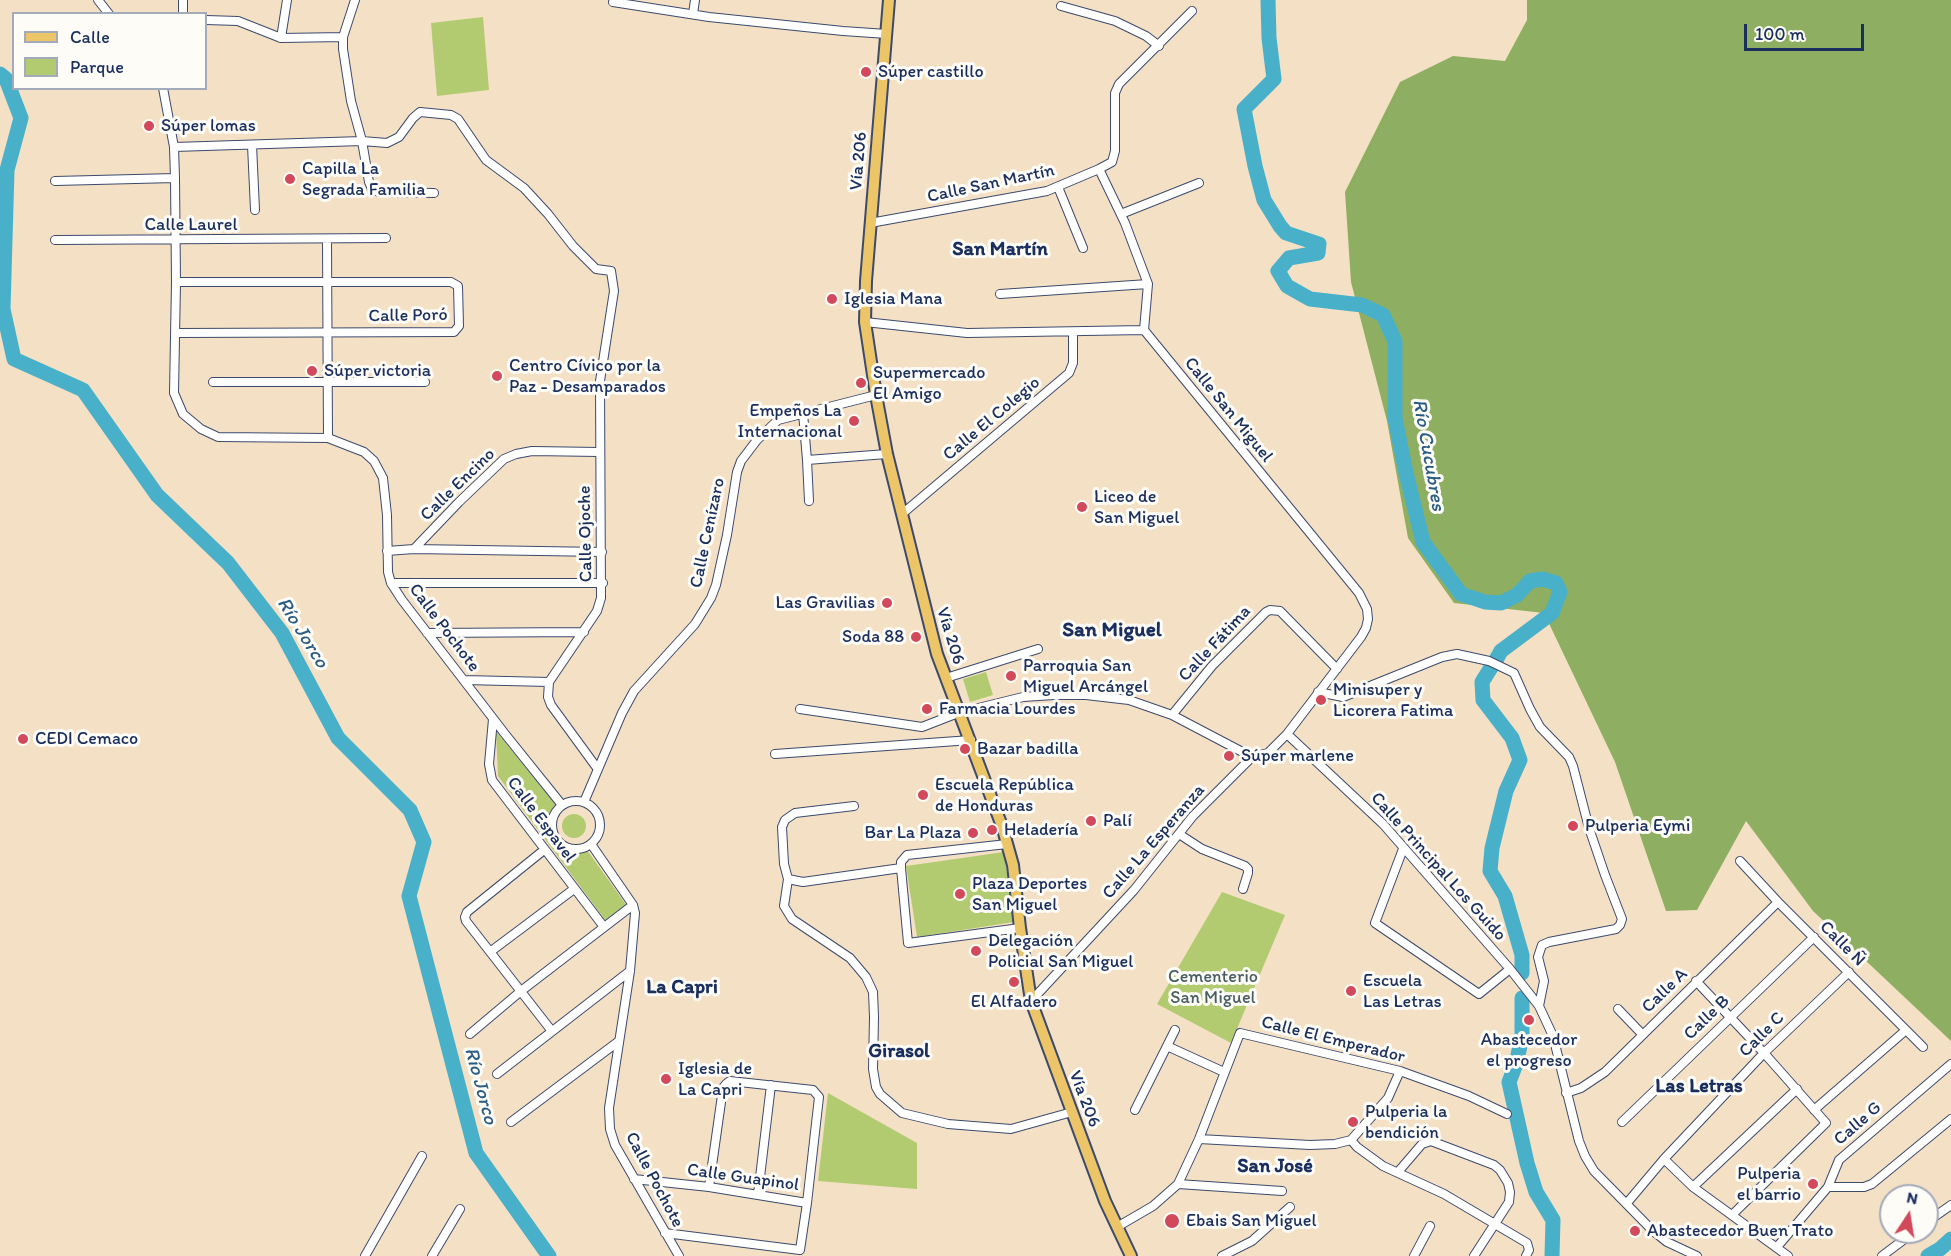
<!DOCTYPE html>
<meta charset="utf-8">
<style>
body{margin:0}
#map{position:relative;width:1951px;height:1256px;overflow:hidden;background:#f4e0c4;font-family:Itim,sans-serif}
canvas{display:block}
.legend{position:absolute;left:12px;top:12px;width:195px;height:78px;box-sizing:border-box;background:#fdfcf7;border:2px solid #a3aaba;margin:0;padding:8px 10px;list-style:none;font-size:18px;color:#1b2f5e}
.legend li{display:flex;align-items:center;gap:12px;height:30px}
.legend b{width:30px;border:2px solid #a3aaba}
.north{position:absolute;left:1879px;top:1184px;width:60px;height:60px;box-sizing:border-box;background:#fdfcf7;border:2px solid #a3aaba;border-radius:50%;rotate:12deg;font-size:16px;font-weight:700;line-height:24px;text-align:center;color:#1b2f5e}
.north::after{content:'';display:block;margin:auto;width:21px;height:27px;background:#d1495b;clip-path:polygon(50% 0,100% 100%,50% 72%,0 100%)}
.scale{position:absolute;left:1744px;top:24px;width:120px;height:27px;box-sizing:border-box;border:3px solid #1b2f5e;border-top:0;padding-left:8px;font-size:18px;line-height:21px;white-space:nowrap;color:#1b2f5e;-webkit-text-stroke:4px #fdfcf7;paint-order:stroke}
</style>
<div id="map">
<canvas width="1951" height="1256"></canvas>
<ul class="legend">
<li><b style="height:8px;background:#ecc569"></b>Calle</li>
<li><b style="height:16px;background:#b3cb70"></b>Parque</li>
</ul>
<div class="north">N</div>
<div class="scale">100 m</div>
</div>
<script>
const context = document.querySelector('canvas').getContext('2d');
context.lineJoin = 'round';
function paint(path, color) { context.fillStyle = color; context.fill(path, 'evenodd'); }
const poly = rows => new Path2D(rows.map(r => 'M' + r).join(''));
function stroke(path, color, width, dash) { context.strokeStyle = color; context.lineWidth = width; context.lineCap = dash ? 'butt' : 'round'; context.setLineDash(dash || []); context.stroke(path); }
function write(font, color, halo, rows, align = 'center') {
  context.font = font + ' Itim,sans-serif'; context.lineWidth = 6; context.setLineDash([]); context.textBaseline = 'middle'; context.strokeStyle = halo; context.fillStyle = color; for (const [text, x, y, turn = 0] of rows) {
    context.save(); context.translate(x, y); context.rotate((+turn || 0) * Math.PI / 180); context.textAlign = isNaN(turn) ? turn : align; if (halo) context.strokeText(text, 0, 0); context.fillText(text, 0, 0); context.restore();
  }
}
paint(poly([
 [483,17,489,90,437,96,431,23],
 [986,672,993,695,970,702,963,679],
 [496,731,556,805,550,815,548,826,550,836,557,845,565,850,580,852,587,850,627,906,606,921,498,776],
 '562 826a12 12 0 1 1 24 0a12 12 0 1 1-24 0Z',
 [1004,852,1014,922,917,937,906,866],
 [1222,892,1285,915,1231,1043,1157,1004],
 [828,1093,917,1143,917,1189,818,1181]
]), '#b3cb70');
paint(poly([
 [1527,0,1951,0,1951,1041,1813,911,1746,821,1697,910,1666,911,1615,762,1544,613,1454,603,1408,538,1387,421,1351,282,1345,192,1400,82,1453,56,1505,61,1527,20]
]), '#8eaf62');
stroke(poly([
 [1268,0,1269,38,1274,79,1244,109,1255,166,1264,200,1280,226,1286,233,1319,244,1318,253,1289,258,1278,271,1287,286,1310,299,1362,305,1383,315,1395,341,1395,418,1406,473,1423,542,1461,594,1485,602,1501,603,1517,595,1530,581,1542,579,1556,583,1560,592,1552,613,1501,651,1496,660],
 [0,74,6,79,21,118,7,170,3,309,14,359,83,390,157,495,228,563,282,633,338,738,410,810,424,842,409,896,476,1153,549,1256],
 [1492,666,1482,682,1483,700,1512,738,1520,760,1506,791,1492,848,1490,871,1505,896,1522,955,1522,973],
 [1522,998,1522,1037,1516,1064,1509,1082,1527,1163,1536,1192,1553,1220,1552,1256],
 [1928,1256,1940,1249,1951,1239]
]), '#49b0c9', 15);
const minor = poly([
 [98,0,109,14],
 [355,0,343,37,343,49,351,101,362,141,369,182,372,189,379,192,434,193],
 [613,2,709,17,843,31,887,34],
 [1061,6,1115,21,1146,36,1159,46],
 [183,14,183,0],
 [693,14,695,0],
 [206,20,238,21,281,38,343,37],
 [281,38,287,0],
 [163,88,174,147,175,178,176,282,174,393,183,414,201,429,218,437,328,438,364,452,374,461,383,478,387,515,388,572,391,583,402,600,505,734,562,805],
 [252,145,255,210],
 [174,147,362,141,387,143,399,137,413,118,420,112,451,115,458,119,486,160,524,188,548,214,573,246,596,269,611,271,614,291,600,381,601,598,597,611,549,682,548,697,551,705,597,768],
 [1099,169,1125,223,1148,284,1144,330],
 [55,181,175,178],
 [1058,187,1083,248],
 [1121,214,1199,183],
 [870,223,1047,191,1099,169,1112,162,1115,151,1115,93,1119,84,1192,11],
 [55,240,386,238],
 [327,240,328,438],
 [1000,294,1148,284],
 [176,333,454,332,459,326,458,286,451,282,176,282],
 [213,382,425,382],
 [803,413,807,460,887,454],
 [807,460,809,501],
 [902,514,1069,373,1073,363,1073,333],
 [414,549,459,502,504,459,516,454,532,451,599,452],
 [387,551,414,549,602,552],
 [391,583,603,583],
 [427,633,584,632],
 [946,678,1038,649],
 [464,680,549,682],
 [1318,692,1343,697,1442,657,1457,654,1489,661,1514,673,1530,709,1540,727,1569,757,1573,766,1589,828,1605,875,1622,919,1620,925,1616,929,1549,942,1542,945,1538,957,1544,981,1539,1006],
 [800,709,922,727,958,713,1023,697,1054,695,1086,695,1129,700,1172,715,1252,757,1268,753,1287,734,1361,637,1366,628,1368,619,1367,609,1359,593,1144,330,967,333,865,322],
 [1172,715,1212,666,1266,612,1270,610,1280,611,1337,669],
 [493,719,489,764,492,780,604,927],
 [1287,734,1383,824,1510,969,1539,1006,1553,1036,1579,1141,1585,1156,1594,1171,1652,1230,1667,1242,1697,1256],
 [775,754,971,740],
 '552 825a24 24 0 1 1 48 0a24 24 0 1 1-48 0Z',
 [584,802,622,713,634,691,695,624,711,598,716,585,727,535,737,472,741,461,757,440,778,420,876,395],
 [854,806,795,813,785,820,782,827,784,864,788,879,784,906,792,919,850,958,866,977,873,992,874,1017,873,1069,876,1087,880,1094,902,1113,948,1124,1011,1129,1072,1112],
 [1179,834,1202,849,1245,866,1248,869,1248,873,1243,889],
 [591,844,633,905,635,913,630,971,609,1108,610,1129,615,1145,679,1256],
 [1403,849,1375,923,1479,994,1510,969],
 [544,850,467,912,465,917,466,921,551,1030],
 [1740,861,1778,902,1923,1047],
 [901,868,908,943,1020,928],
 [788,879,803,882,901,868,901,862,907,855,1007,844],
 [490,952,574,889],
 [1696,981,1764,1053,1826,1123,1732,1215],
 [1031,1001,1134,890,1193,816,1252,757],
 [1618,1009,1642,1034],
 [470,1034,521,991,633,905],
 [1167,1046,1224,1072],
 [497,1074,630,971],
 [1566,1093,1581,1088,1605,1072,1778,902],
 [1135,1110,1175,1030],
 [1814,1110,1906,1030],
 [511,1122,619,1041],
 [1622,1122,1814,937],
 [1199,1139,1310,1145,1335,1144,1351,1140],
 [1351,1140,1357,1147,1383,1166,1444,1194,1527,1243,1529,1250,1526,1256],
 [1351,1140,1388,1098,1400,1071],
 [1664,1159,1693,1187,1788,1256],
 [1398,1172,1422,1144,1431,1141,1494,1165,1500,1170,1508,1183,1510,1192,1509,1202,1474,1256],
 [634,1179,709,1187,807,1203,800,1250,665,1233],
 [1178,1184,1282,1191],
 [709,1187,723,1088,726,1084,730,1081,813,1090,819,1097,807,1203],
 [1693,1187,1797,1089],
 [1828,1187,1864,1187,1872,1184,1951,1119],
 [758,1194,771,1085],
 [1627,1203,1664,1159,1764,1053,1849,972],
 [1927,1222,1951,1205],
 [1117,1227,1153,1206,1178,1184,1199,1139,1240,1033,1400,1071,1469,1096,1507,1114],
 [1777,1247,1828,1187,1839,1160,1951,1064],
 [365,1256,422,1156],
 [432,1256,460,1209],
 [1222,1256,1252,1241,1290,1207],
 [1414,1256,1430,1226],
 [1882,1256,1914,1232]
]);
const major = poly([
 [889,0,866,281,865,322,876,395,887,454,937,654,1002,826,1013,865,1020,928,1031,1001,1105,1201,1131,1256]
]);
stroke(minor, '#3c4a6d', 10);
stroke(major, '#3c4a6d', 14);
stroke(minor, '#fff', 8);
stroke(major, '#ecc569', 10);
for (const [x, y, r, color] of [
 [866,72,6,"#d1495b"],
 [149,126,6,"#d1495b"],
 [290,179,6,"#d1495b"],
 [832,299,6,"#d1495b"],
 [312,371,6,"#d1495b"],
 [497,376,6,"#d1495b"],
 [861,383,6,"#d1495b"],
 [854,421,6,"#d1495b"],
 [1082,507,6,"#d1495b"],
 [887,603,6,"#d1495b"],
 [916,637,6,"#d1495b"],
 [1011,676,6,"#d1495b"],
 [1321,700,6,"#d1495b"],
 [927,709,6,"#d1495b"],
 [23,739,6,"#d1495b"],
 [965,749,6,"#d1495b"],
 [1229,756,6,"#d1495b"],
 [923,795,6,"#d1495b"],
 [1091,821,6,"#d1495b"],
 [1573,826,6,"#d1495b"],
 [992,830,6,"#d1495b"],
 [973,833,6,"#d1495b"],
 [960,894,6,"#d1495b"],
 [976,951,6,"#d1495b"],
 [1014,982,6,"#d1495b"],
 [1351,991,6,"#d1495b"],
 [1529,1020,6,"#d1495b"],
 [666,1079,6,"#d1495b"],
 [1353,1122,6,"#d1495b"],
 [1813,1184,6,"#d1495b"],
 [1172,1221,8,"#d1495b"],
 [1635,1231,6,"#d1495b"]
]) { const dot = new Path2D(); dot.arc(x, y, r, 0, 2 * Math.PI); context.fillStyle = color; context.fill(dot); stroke(dot, '#fdfcf7', 2); }
write('18px', '#1b2f5e', '#fdfcf7', [
 ["Súper castillo",878,72],
 ["Súper lomas",161,126],
 ["Capilla La",302,169],
 ["Segrada Familia",302,190],
 ["Iglesia Mana",844,299],
 ["Centro Cívico por la",509,366],
 ["Paz - Desamparados",509,387],
 ["Súper victoria",324,371],
 ["Supermercado",873,373],
 ["El Amigo",873,394],
 ["Empeños La",842,411,"right"],
 ["Internacional",842,432,"right"],
 ["Liceo de",1094,497],
 ["San Miguel",1094,518],
 ["Las Gravilias",875,603,"right"],
 ["Soda 88",904,637,"right"],
 ["Parroquia San",1023,666],
 ["Miguel Arcángel",1023,687],
 ["Minisuper y",1333,690],
 ["Licorera Fatima",1333,711],
 ["Farmacia Lourdes",939,709],
 ["CEDI Cemaco",35,739],
 ["Bazar badilla",977,749],
 ["Súper marlene",1241,756],
 ["Escuela República",935,785],
 ["de Honduras",935,806],
 ["Palí",1103,821],
 ["Pulperia Eymi",1585,826],
 ["Heladería",1004,830],
 ["Bar La Plaza",961,833,"right"],
 ["Plaza Deportes",972,884],
 ["San Miguel",972,905],
 ["Delegación",988,941],
 ["Policial San Miguel",988,962],
 ["Escuela",1363,981],
 ["Las Letras",1363,1002],
 ["El Alfadero",1014,1002,"center"],
 ["Abastecedor",1529,1040,"center"],
 ["el progreso",1529,1061,"center"],
 ["Iglesia de",678,1069],
 ["La Capri",678,1090],
 ["Pulperia la",1365,1112],
 ["bendición",1365,1133],
 ["Pulperia",1801,1174,"right"],
 ["el barrio",1801,1195,"right"],
 ["Ebais San Miguel",1186,1221],
 ["Abastecedor Buen Trato",1647,1231]
], 'left');
write('18px', '#1b2f5e', '#fdfcf7', [
 ["Vía 206",859,161,-85],
 ["Calle San Martín",991,184,-12],
 ["Calle Laurel",191,225],
 ["Calle Poró",408,316,-1],
 ["Calle San Miguel",1228,410,51],
 ["Calle El Colegio",992,419,-40],
 ["Calle Encino",458,485,-44],
 ["Calle Cenízaro",708,533,-78],
 ["Calle Ojoche",586,534,-91],
 ["Calle Pochote",444,628,53],
 ["Vía 206",950,636,73],
 ["Calle Fátima",1215,644,-47],
 ["Calle Espavel",541,820,53],
 ["Calle La Esperanza",1154,842,-49],
 ["Calle Principal Los Guido",1438,867,48],
 ["Calle Ñ",1842,944,45],
 ["Calle A",1665,991,-44],
 ["Calle B",1707,1018,-44],
 ["Calle C",1762,1035,-45],
 ["Calle El Emperador",1333,1040,14],
 ["Vía 206",1084,1099,69],
 ["Calle G",1858,1124,-41],
 ["Calle Guapinol",743,1178,8],
 ["Calle Pochote",654,1180,62]
]);
write('18px', '#495e63', '#fdfcf7', [
 ["Cementerio",1213,977],
 ["San Miguel",1213,998]
]);
write('bold 20px', '#1b2f5e', '#fdfcf7', [
 ["San Martín",1000,250],
 ["La Capri",682,988],
 ["Girasol",899,1052],
 ["Las Letras",1699,1087],
 ["San José",1275,1167]
]);
write('italic 20px', '#2b5c83', '#fdfcf7', [
 ["Río Cucubres",1428,455,80],
 ["Río Jorco",302,633,58],
 ["Río Jorco",480,1086,75]
]);
write('bold 21px', '#1b2f5e', '#fdfcf7', [
 ["San Miguel",1112,631]
]);
</script>
